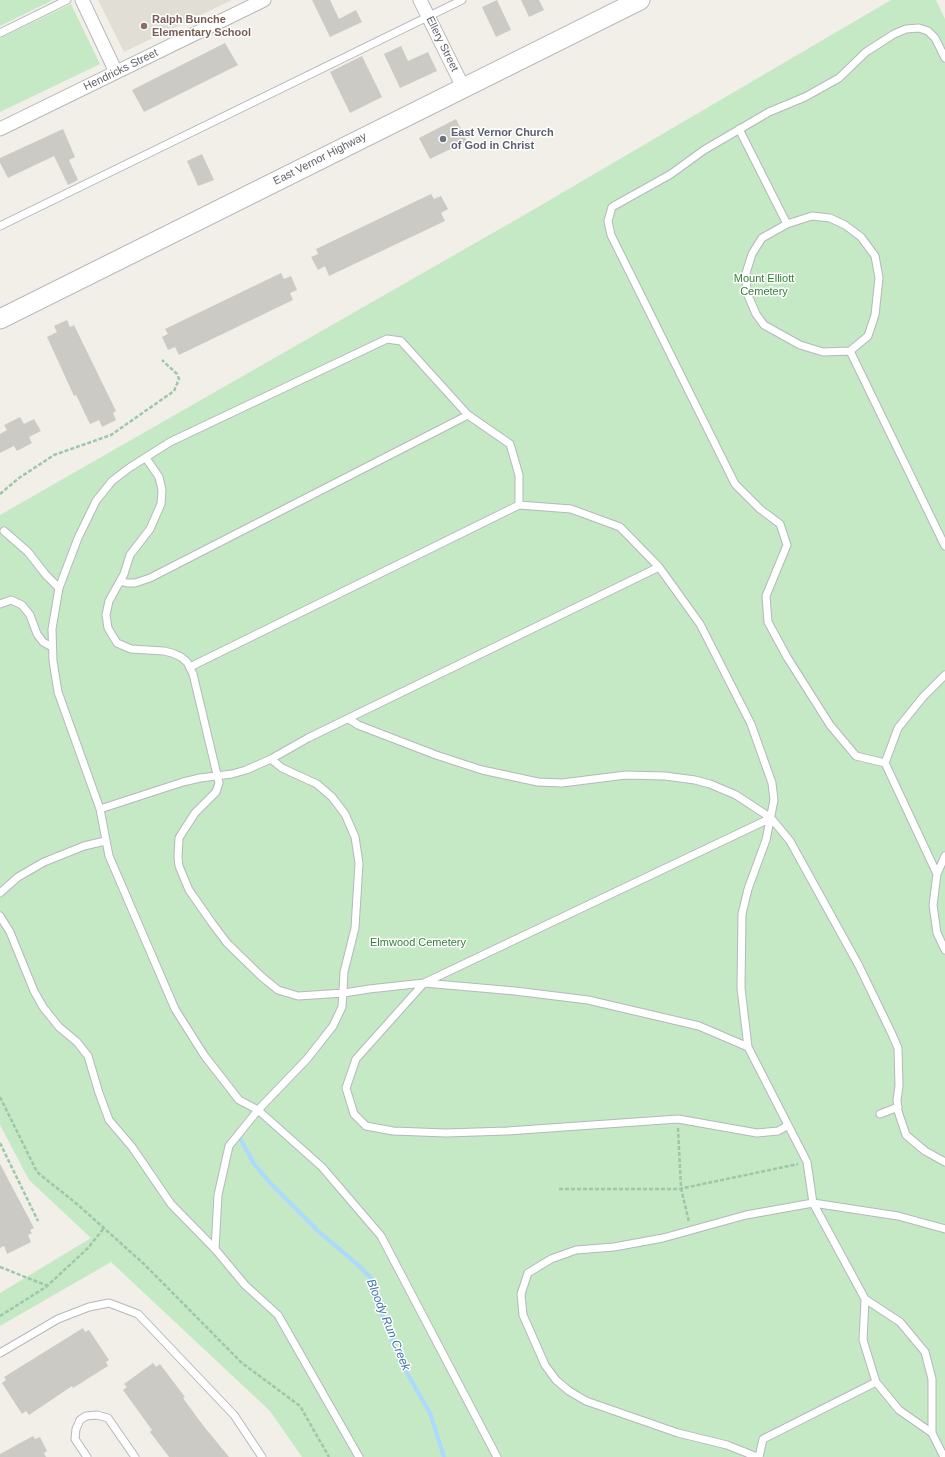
<!DOCTYPE html>
<style>
body{margin:0}
canvas{display:block;background:#f1efe8}
</style>
<canvas width="945" height="1457"></canvas>
<script>
const context = document.querySelector('canvas').getContext('2d');
context.lineJoin = 'round';
function paint(path, color) { context.fillStyle = color; context.fill(path, 'evenodd'); }
const poly = rows => new Path2D(rows.map(r => 'M' + r).join(''));
function stroke(path, color, width, dash) { context.strokeStyle = color; context.lineWidth = width; context.lineCap = dash ? 'butt' : 'round'; context.setLineDash(dash || []); context.stroke(path); }
function write(font, color, halo, rows, align = 'center') {
  context.font = font + ' Arial,sans-serif'; context.lineWidth = 3; context.setLineDash([]); context.textBaseline = 'middle'; context.strokeStyle = halo; context.fillStyle = color; for (const [text, x, y, turn = 0] of rows) {
    context.save(); context.translate(x, y); context.rotate((+turn || 0) * Math.PI / 180); context.textAlign = isNaN(turn) ? turn : align; if (halo) context.strokeText(text, 0, 0); context.fillText(text, 0, 0); context.restore();
  }
}
paint(poly([
 [98,0,232,0,124,52]
]), '#e1ded6');
paint(poly([
 [0,0,53,0,0,26],
 [891,0,936,0,945,19,945,1457,302,1457,270,1411,111,1262,0,1326,0,1293,91,1238,29,1180,0,1125,0,515,526,214],
 [71,4,100,64,0,112,0,38]
]), '#c5e8c5');
stroke(poly([
 [241,1140,254,1164,272,1185,318,1231,357,1264,372,1279,383,1317,400,1361,430,1413,444,1457]
]), '#aadaff', 4);
paint(poly([
 [312,0,330,0,339,19,356,10,362,22,330,37],
 [497,0,511,30,496,37,482,7],
 [521,0,539,0,544,10,529,17],
 [225,43,238,65,144,112,132,90],
 [401,46,408,61,428,52,437,71,400,88,384,54],
 [362,56,382,97,350,113,330,72],
 [456,119,467,141,430,159,419,138],
 [63,129,75,157,69,160,78,180,68,185,54,156,8,178,0,163,0,158],
 [202,154,214,180,198,186,187,161],
 [431,194,434,199,441,196,448,209,441,213,445,221,329,276,325,266,318,270,311,257,318,254,316,249],
 [281,273,284,279,291,276,297,290,290,293,293,300,179,355,175,347,168,350,162,337,168,334,165,329],
 [67,320,70,327,74,325,116,411,113,413,116,420,102,427,99,420,90,424,76,395,74,396,47,337,57,332,54,326],
 [20,417,24,424,34,419,41,431,29,437,32,443,17,451,14,446,0,453,0,434,7,430,4,425],
 [0,1164,34,1228,30,1230,32,1233,28,1235,31,1242,7,1254,4,1246,0,1248],
 [83,1328,85,1332,89,1330,109,1360,106,1362,108,1366,73,1388,72,1386,29,1415,26,1411,22,1414,2,1383,6,1380,4,1377],
 [153,1363,156,1367,160,1364,185,1397,183,1398,202,1424,229,1457,169,1457,150,1432,152,1430,123,1390,127,1387,124,1384],
 [33,1436,35,1439,40,1437,47,1451,44,1453,46,1457,0,1457,0,1454]
]), '#cccac5');
const lane = poly([
 [0,33,67,0],
 [739,129,787,224,762,238,752,254,746,273,747,293,756,314,764,325,800,345,823,352,850,351,945,546],
 [787,224,812,216,830,218,845,225,861,237,875,256,879,278,875,315,868,336,850,351],
 [0,226,462,0],
 [146,458,159,477,162,490,161,504,150,529,130,555,124,574,109,601,106,615,108,628,117,643,131,649,164,651,172,653,181,657,187,662,193,674,219,783,216,792,195,813,184,830,179,838,178,857,179,866,189,890,212,923,227,943,262,977,278,990,298,996,344,993,369,989,424,983,515,991,588,1000,699,1026,748,1047,807,1162,813,1203,865,1299,863,1340,876,1382,899,1410,932,1433,944,1457],
 [4,531,28,552,46,575,59,588],
 [120,581,127,583,135,583,150,578,468,415],
 [0,604,11,600,22,605,30,615,37,634,43,642,52,647],
 [190,667,519,505,571,509,620,527,659,567,700,624,751,724,772,783,774,800,766,840,748,889,742,914,741,988,748,1047],
 [349,719,358,725,436,755,482,770,538,782,562,783,626,775,665,776,695,780,710,784,736,795,771,818,790,841,859,966,891,1032,898,1048,899,1086,897,1100,898,1111,906,1135,925,1151,945,1162],
 [885,763,898,728,923,697,945,675],
 [100,809,183,782,200,778,232,774,246,770,271,759,308,738,659,567],
 [771,818,424,983,356,1059,346,1088,354,1114,366,1126,393,1131,446,1133,507,1131,678,1119,757,1133,778,1131,787,1126],
 [945,856,937,874,933,905,937,933,945,950],
 [937,874,885,763,856,756,830,725,787,657,768,622,766,596,787,545,780,524,760,509,735,484,611,235,608,221,612,207,671,174,704,150,769,112,805,97,839,78,866,52,894,34,906,29,919,28,928,31,935,38,945,58],
 [0,893,18,877,44,862,84,846,105,841],
 [0,916,10,932,34,991,43,1007,59,1027,77,1042,88,1056,99,1093,109,1120,132,1147,171,1204,215,1249,245,1285,278,1315,359,1457],
 [880,1114,898,1107],
 [215,1249,218,1195,229,1146,258,1110,307,1059,333,1026,342,1007,344,972,355,928,359,863,355,837,345,814,332,797,317,784,282,768,271,759],
 [865,1299,900,1322,925,1352,932,1379,932,1433],
 [0,1353,58,1319,89,1307,109,1303,138,1314,234,1415,262,1457],
 [87,1457,75,1439,76,1429,80,1420,86,1416,97,1415,108,1418,135,1457],
 [497,1457,381,1236,322,1167,258,1110,239,1100,204,1055,175,1009,109,856,100,809,58,692,53,661,52,629,59,588,78,538,96,501,112,481,129,468,170,442,387,339,401,341,468,415,510,444,519,475,519,505],
 [757,1457,727,1445,678,1433,586,1401,569,1391,556,1380,545,1365,523,1315,521,1294,528,1273,551,1259,576,1250,614,1247,663,1238,746,1215,813,1203,898,1216,945,1229],
 [759,1457,763,1439,876,1382]
]);
const street = poly([
 [82,0,116,72],
 [420,0,463,87],
 [0,129,264,0]
]);
const secondary = poly([
 [0,319,640,0]
]);
stroke(lane, '#b5b8bc', 9);
stroke(street, '#b5b8bc', 15);
stroke(secondary, '#b6babf', 21);
stroke(poly([
 [0,494,19,478,54,455,111,435,174,391,179,379,177,374,162,360],
 [0,1097,37,1172,77,1204,144,1264,242,1363,300,1406,329,1457],
 [678,1128,681,1188,689,1222],
 [0,1143,38,1221],
 [559,1189,679,1189,798,1164],
 [0,1267,48,1286],
 [0,1316,46,1287,88,1248,104,1228]
]), '#9cc7a9', 2.5, [4, 2]);
stroke(lane, '#fff', 7);
stroke(street, '#fff', 13);
stroke(secondary, '#fff', 19);
for (const [x, y, r, color] of [
 [144,26,4,"#8d6e63"],
 [443,139,4,"#6b7280"]
]) { const dot = new Path2D(); dot.arc(x, y, r, 0, 2 * Math.PI); context.fillStyle = color; context.fill(dot); stroke(dot, '#fff', 1.5); }
write('bold 11px', '#785e54', '#fff', [
 ["Ralph Bunche",152,20],
 ["Elementary School",152,33]
], 'left');
write('11px', '#5f6368', '#fff', [
 ["Ellery Street",442,44,64],
 ["Hendricks Street",121,70,-26],
 ["East Vernor Highway",320,159,-27]
]);
write('bold 11px', '#5b616d', '#fff', [
 ["East Vernor Church",451,133],
 ["of God in Christ",451,146]
], 'left');
write('11px', '#348238', '#fff', [
 ["Mount Elliott",764,279],
 ["Cemetery",764,292],
 ["Elmwood Cemetery",418,943]
]);
write('italic 12px', '#4174aa', '#fff', [
 ["Bloody Run Creek",388,1325,68]
]);
</script>
